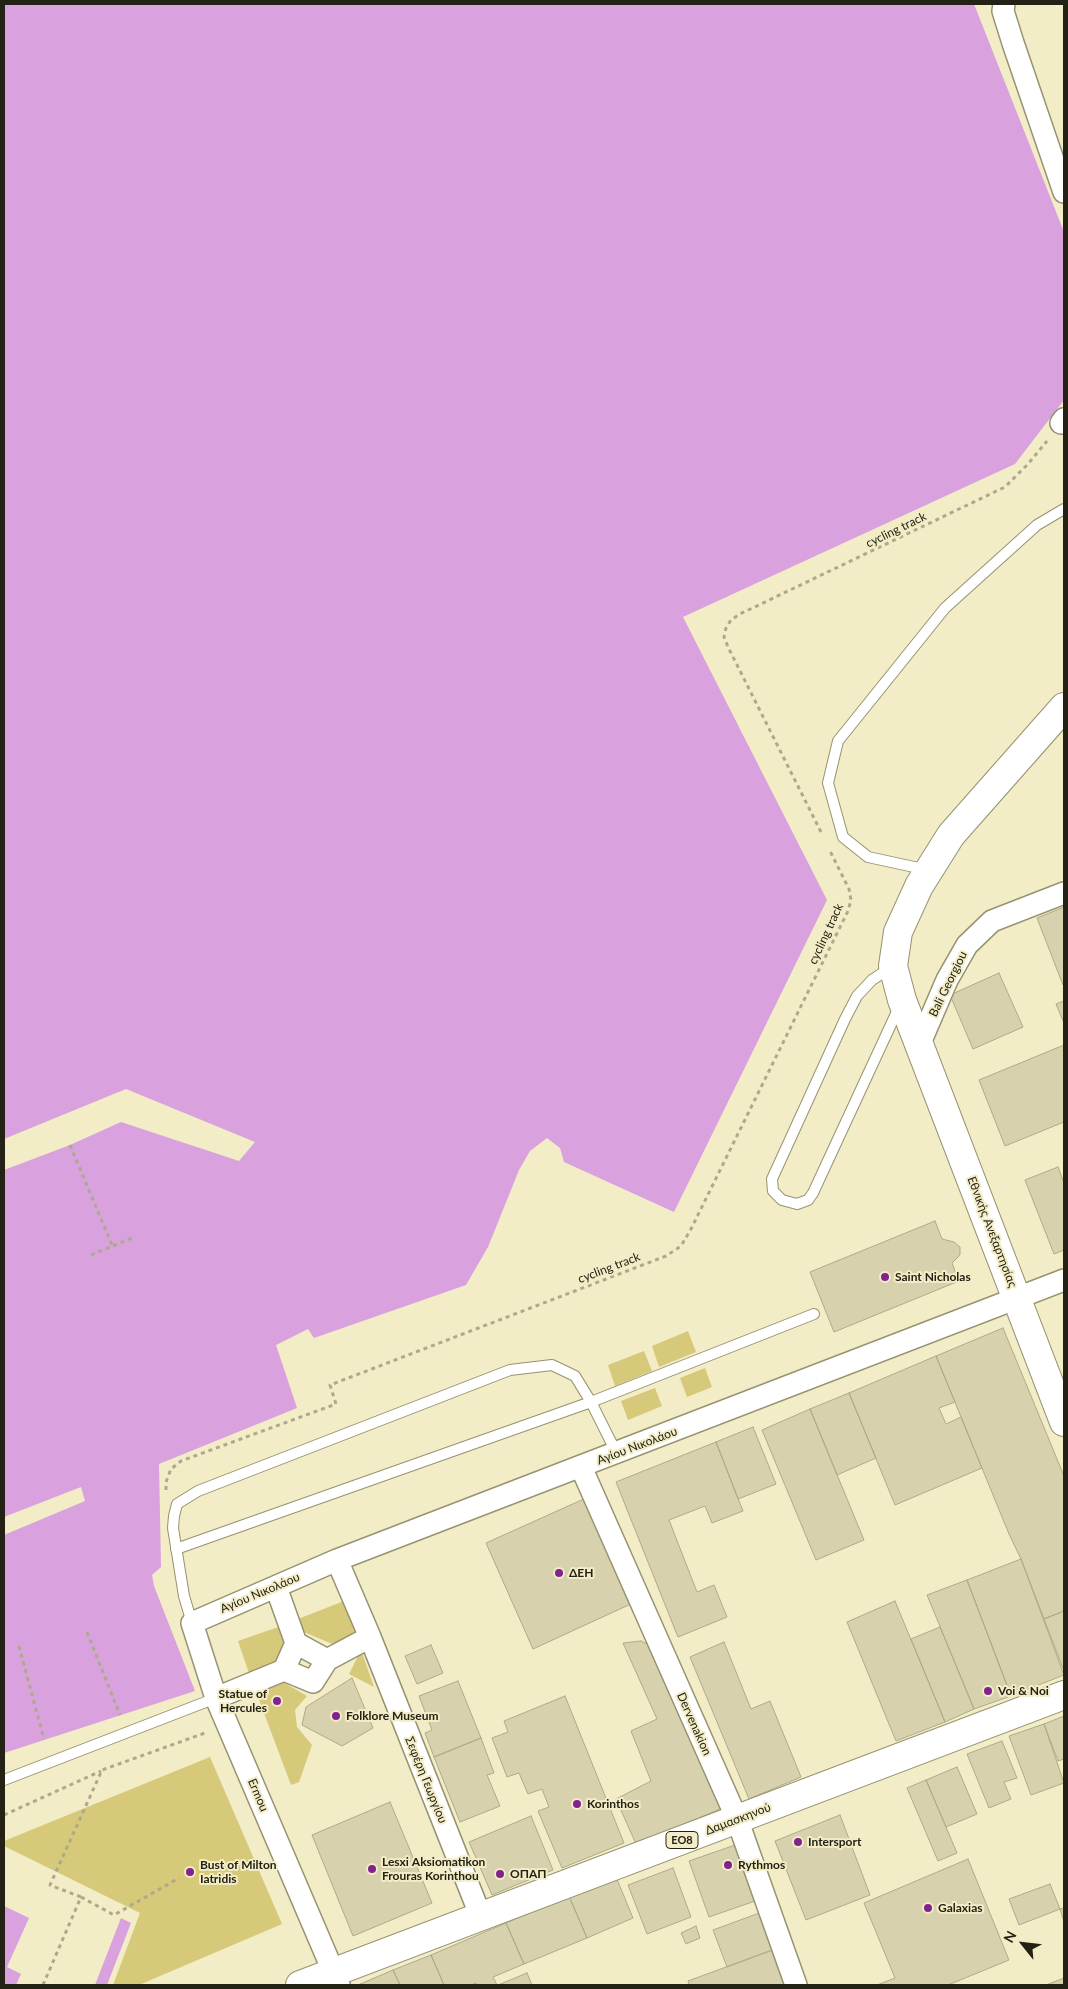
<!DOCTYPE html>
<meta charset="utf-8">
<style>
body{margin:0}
#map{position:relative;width:1068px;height:1989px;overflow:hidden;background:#f2ecc7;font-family:Lato,sans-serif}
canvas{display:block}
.frame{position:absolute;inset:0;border:5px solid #242214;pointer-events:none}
.north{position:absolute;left:998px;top:1919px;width:50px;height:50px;-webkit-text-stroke:4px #f2ecc7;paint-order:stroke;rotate:299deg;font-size:14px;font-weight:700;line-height:20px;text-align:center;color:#242214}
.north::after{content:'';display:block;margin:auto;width:18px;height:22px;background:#242214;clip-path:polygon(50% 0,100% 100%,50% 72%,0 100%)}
</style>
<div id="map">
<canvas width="1068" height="1989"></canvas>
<div class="frame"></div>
<div class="north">N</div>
</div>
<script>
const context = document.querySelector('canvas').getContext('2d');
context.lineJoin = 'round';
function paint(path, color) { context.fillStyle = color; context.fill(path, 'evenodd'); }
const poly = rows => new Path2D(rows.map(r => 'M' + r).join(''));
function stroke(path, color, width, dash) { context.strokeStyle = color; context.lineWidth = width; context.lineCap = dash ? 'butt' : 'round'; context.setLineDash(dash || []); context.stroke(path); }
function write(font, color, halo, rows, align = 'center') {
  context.font = font + ' Lato,sans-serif'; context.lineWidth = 4; context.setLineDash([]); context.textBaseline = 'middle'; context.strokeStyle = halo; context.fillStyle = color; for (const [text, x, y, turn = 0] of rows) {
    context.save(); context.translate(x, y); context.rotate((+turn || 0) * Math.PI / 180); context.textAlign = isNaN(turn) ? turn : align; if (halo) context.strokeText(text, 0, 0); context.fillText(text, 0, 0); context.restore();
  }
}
paint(poly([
 [688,1331,696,1352,659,1367,652,1346],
 [644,1351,652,1371,615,1386,608,1365],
 [705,1368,712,1387,687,1397,680,1378],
 [655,1388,662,1406,628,1420,621,1401],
 [344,1601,357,1636,337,1646,304,1632,298,1619],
 [284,1625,289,1637,274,1667,250,1676,238,1641],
 [361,1650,374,1687,349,1674],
 [281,1681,307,1696,295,1710,297,1727,312,1745,299,1782,291,1785,255,1689],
 [210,1757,282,1924,139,1985,113,1985,140,1913,4,1846,4,1841]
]), '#d6c979');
paint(poly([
 [4,4,974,4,1064,232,1064,400,1015,464,683,617,827,900,674,1212,564,1162,560,1148,547,1138,530,1151,519,1170,488,1247,466,1285,314,1338,308,1329,276,1345,297,1408,159,1464,161,1567,152,1575,154,1586,195,1691,4,1753,4,1535,85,1501,81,1487,4,1517,4,1170,70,1145,121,1122,239,1161,255,1142,126,1089,4,1139],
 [4,1906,29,1918,7,1967,21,1974,16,1985,4,1985],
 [121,1918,131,1923,107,1985,95,1985]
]), '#d9a1dd');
const building = poly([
 [1064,907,1064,984,1063,985,1037,918,1064,907],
 [999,973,1023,1027,973,1049,950,995,999,973],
 [1064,1001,1064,1023,1056,1004,1064,1001],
 [1064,1045,1064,1122,1005,1146,979,1080,1064,1045],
 [1058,1167,1064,1183,1064,1250,1054,1254,1025,1180,1058,1167],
 [935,1221,942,1239,954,1242,960,1247,960,1255,952,1263,959,1281,834,1332,810,1272,935,1221],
 [1003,1328,1064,1476,1064,1611,1044,1619,1021,1559,1009,1534,936,1356,1003,1328],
 [936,1356,955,1402,939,1408,946,1424,961,1417,982,1468,895,1505,849,1393,936,1356],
 [849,1393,876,1458,837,1475,810,1409,849,1393],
 [810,1409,864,1540,816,1560,762,1430,810,1409],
 [753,1427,776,1484,738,1499,716,1442,753,1427],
 [716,1442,743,1511,712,1523,705,1506,669,1520,697,1592,714,1585,727,1617,678,1637,616,1482,716,1442],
 [586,1498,633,1603,533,1649,486,1543,586,1498],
 [1021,1559,1064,1675,1011,1696,967,1580,1021,1559],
 [967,1580,1011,1696,974,1709,927,1595,967,1580],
 [895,1601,945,1722,896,1741,847,1622,895,1601],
 [1064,1611,1064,1671,1044,1619,1064,1611],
 [940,1627,974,1709,945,1722,911,1639,940,1627],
 [641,1641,656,1648,725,1807,636,1844,616,1799,651,1781,631,1731,657,1719,623,1643,641,1641],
 [724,1642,751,1709,770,1701,801,1777,749,1799,690,1657,724,1642],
 [431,1645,443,1673,417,1684,405,1656,431,1645],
 [352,1678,373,1728,342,1746,302,1725,306,1707,352,1678],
 [458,1681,481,1738,434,1757,425,1733,432,1730,419,1696,458,1681],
 [565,1696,624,1843,562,1868,538,1811,549,1807,542,1789,528,1794,519,1773,507,1777,492,1738,508,1732,504,1721,565,1696],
 [1064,1716,1064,1759,1058,1761,1044,1724,1064,1716],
 [1044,1724,1064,1783,1031,1795,1009,1736,1044,1724],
 [481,1738,494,1773,487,1775,500,1806,460,1822,434,1757,481,1738],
 [1002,1741,1017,1778,1004,1782,1011,1799,989,1808,967,1754,1002,1741],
 [957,1767,977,1814,946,1827,926,1780,957,1767],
 [926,1780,957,1853,938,1861,907,1788,926,1780],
 [390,1802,432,1903,353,1936,312,1835,390,1802],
 [840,1815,870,1895,806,1920,775,1841,840,1815],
 [531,1816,553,1870,492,1895,469,1842,531,1816],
 [738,1844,758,1900,709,1917,689,1861,738,1844],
 [968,1859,1009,1960,948,1985,877,1985,895,1978,864,1903,968,1859],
 [673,1868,691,1917,647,1934,628,1885,673,1868],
 [616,1877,633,1918,587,1938,569,1896,616,1877],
 [1050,1884,1060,1909,1019,1925,1009,1899,1050,1884],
 [569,1896,587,1938,524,1964,506,1923,569,1896],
 [1064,1908,1064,1922,1060,1909,1064,1908],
 [762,1912,775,1949,727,1967,713,1930,762,1912],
 [506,1923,524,1964,493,1977,497,1985,477,1985,476,1983,471,1985,444,1985,431,1955,506,1923],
 [696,1926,700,1938,686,1944,681,1933,696,1926],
 [775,1949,788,1985,689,1985,688,1981,775,1949],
 [431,1955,444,1985,400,1985,393,1970,431,1955],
 [393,1970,400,1985,358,1985,393,1970],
 [527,1973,532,1985,498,1985,527,1973],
 [1064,1978,1064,1985,1046,1985,1064,1978]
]);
paint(building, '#d7d2ad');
stroke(building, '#afaa87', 1);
const lane = poly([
 [928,870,868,857,843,837,828,783,838,741,945,608,1037,525,1064,509],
 [893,966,872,980,857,996,845,1019,772,1179,773,1191,782,1200,797,1204,808,1200,813,1193,900,1005],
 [176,1549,591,1402,814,1314],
 [192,1623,184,1596,173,1528,174,1516,177,1504,198,1491,510,1370,552,1365,575,1376,591,1402,617,1454],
 [4,1780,216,1698]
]);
const street = poly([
 [1004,4,1003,11,1013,43,1064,192],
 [1061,423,1064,419],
 [920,1043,947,980,967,945,992,921,1064,893],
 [581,1467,737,1819,796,1985],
 [337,1560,370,1637,481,1917],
 [276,1587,296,1643],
 [327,1660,296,1643,284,1670,313,1682,327,1660,370,1637],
 [216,1698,284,1670],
 [339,1985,216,1698,192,1623,337,1560,1064,1280]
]);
const secondary = poly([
 [1064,707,951,835,919,886,898,932,893,966,902,1000,1064,1422]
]);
const primary = poly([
 [300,1985,1064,1695]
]);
stroke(lane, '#97926f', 12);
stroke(street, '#97926f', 24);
stroke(secondary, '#97926f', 30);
stroke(primary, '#97926f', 30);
stroke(poly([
 [821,832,728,647,724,637,726,628,731,620,740,614,1005,487,1028,464,1047,441],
 [70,1145,112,1245],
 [91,1255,132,1238],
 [166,1490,166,1482,171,1469,181,1461,336,1404,330,1385,666,1256,681,1246,691,1229,848,911,851,900,849,889,830,851],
 [87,1632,120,1715],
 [19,1646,44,1739],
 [4,1815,101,1771],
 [81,1897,114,1915,179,1878],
 [43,1985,81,1897,50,1885,102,1770,205,1733]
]), '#ada98b', 3, [4, 4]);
stroke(lane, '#fff', 10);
stroke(street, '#fff', 21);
stroke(secondary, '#fff', 28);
stroke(primary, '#fff', 28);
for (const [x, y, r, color] of [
 [885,1277,5,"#82228c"],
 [559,1573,5,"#82228c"],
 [988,1691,5,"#82228c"],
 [277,1701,5,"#82228c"],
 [336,1716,5,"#82228c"],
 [577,1804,5,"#82228c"],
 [798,1842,5,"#82228c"],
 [728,1865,5,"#82228c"],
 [372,1869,5,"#82228c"],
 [190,1872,5,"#82228c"],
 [500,1874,5,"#82228c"],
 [928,1908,5,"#82228c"]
]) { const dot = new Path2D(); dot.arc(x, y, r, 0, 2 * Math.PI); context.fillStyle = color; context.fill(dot); stroke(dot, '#f2ecc7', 2); }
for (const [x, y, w] of [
 [682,1840,32]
]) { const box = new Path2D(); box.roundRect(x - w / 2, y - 8.5, w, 17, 4); context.fillStyle = '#f2ecc7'; context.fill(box); stroke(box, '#242214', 1); }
write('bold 11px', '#242214', null, [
 ["ΕΟ8",682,1840]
]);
write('12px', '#242214', '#f2ecc7', [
 ["сycling track",896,530,-26],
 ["сycling track",826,934,-65],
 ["Bali Georgiou",948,984,-64],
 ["Εθνικής Ανεξαρτησίας",992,1232,69],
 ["сycling track",609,1268,-21],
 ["Αγίου Νικολάου",637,1446,-21],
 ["Αγίου Νικολάου",260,1593,-23],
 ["Dervenakion",694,1724,66],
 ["Σεφέρη Γεωργίου",426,1780,68],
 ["Ermou",258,1795,67],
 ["Δαμασκηνού",738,1819,-21]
]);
write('bold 12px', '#242214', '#f2ecc7', [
 ["Saint Nicholas",895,1277],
 ["ΔΕΗ",569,1573],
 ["Voi & Noi",998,1691],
 ["Statue of",267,1694,"right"],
 ["Hercules",267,1708,"right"],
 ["Folklore Museum",346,1716],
 ["Korinthos",587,1804],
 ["Intersport",808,1842],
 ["Lesxi Aksiomatikon",382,1862],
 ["Frouras Korinthou",382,1876],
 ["Bust of Milton",200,1865],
 ["Iatridis",200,1879],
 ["Rythmos",738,1865],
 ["ΟΠΑΠ",510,1874],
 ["Galaxias",938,1908]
], 'left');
</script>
